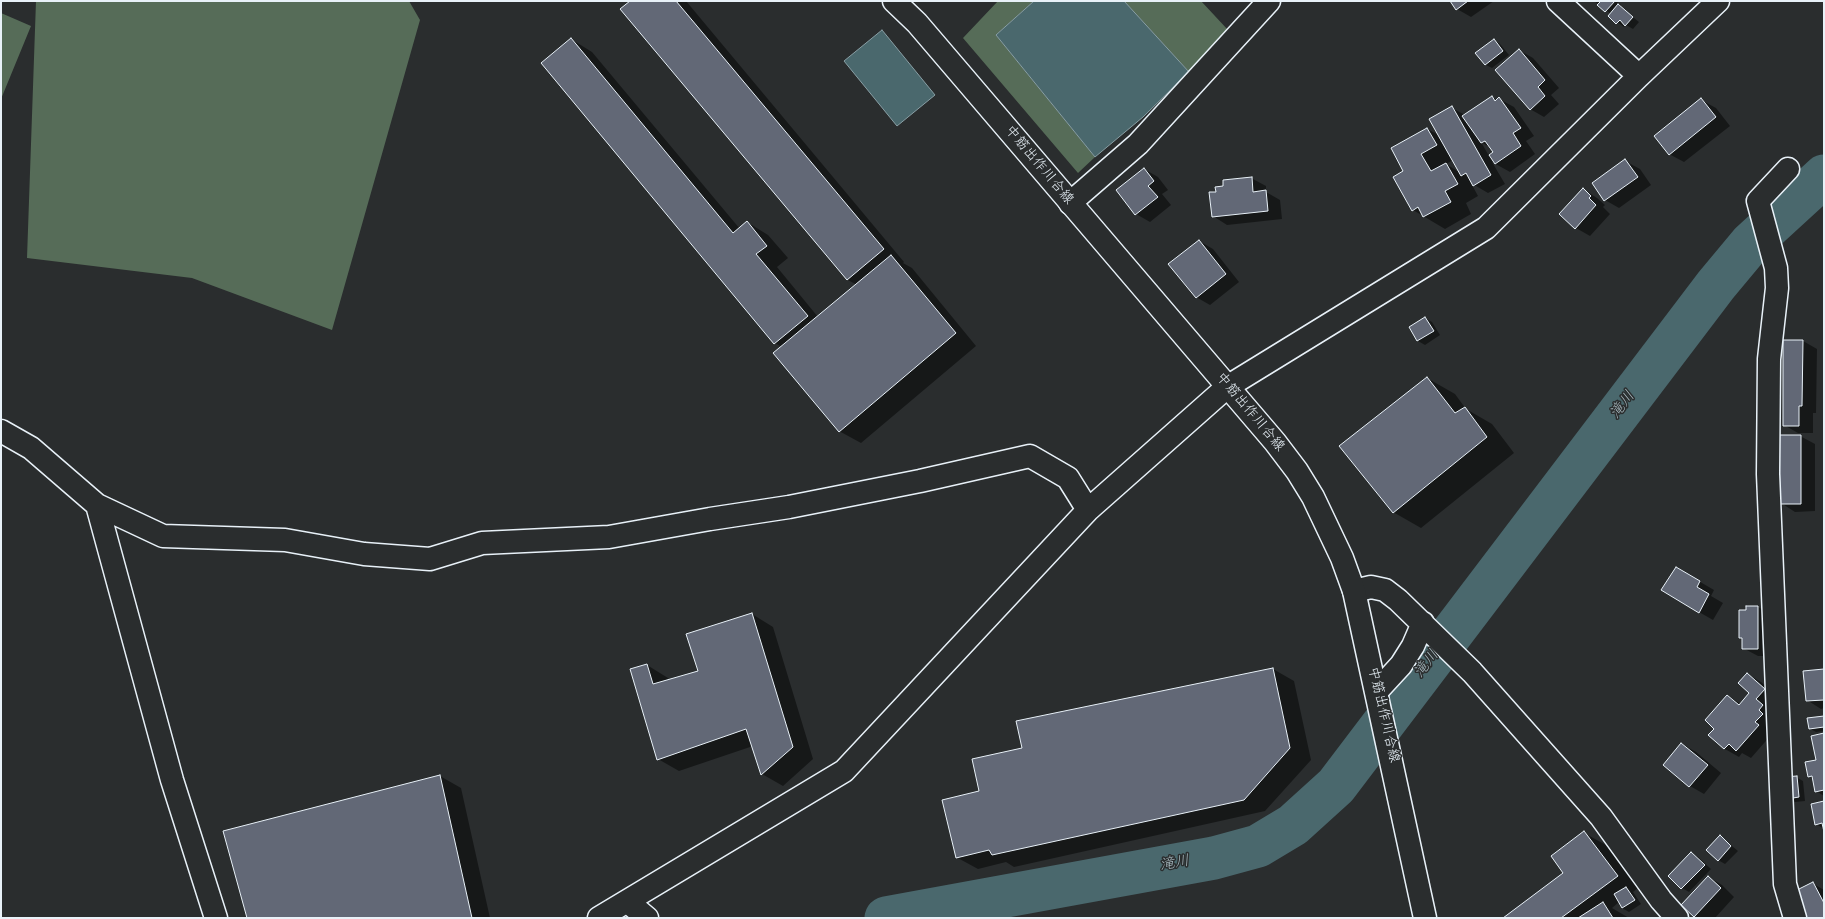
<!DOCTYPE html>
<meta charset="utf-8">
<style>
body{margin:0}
#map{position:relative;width:1825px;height:919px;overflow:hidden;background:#2a2d2e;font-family:Dekko,sans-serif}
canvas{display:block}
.frame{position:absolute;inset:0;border:2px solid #e8f1f8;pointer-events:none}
</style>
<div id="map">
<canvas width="1825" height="919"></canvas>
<div class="frame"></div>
</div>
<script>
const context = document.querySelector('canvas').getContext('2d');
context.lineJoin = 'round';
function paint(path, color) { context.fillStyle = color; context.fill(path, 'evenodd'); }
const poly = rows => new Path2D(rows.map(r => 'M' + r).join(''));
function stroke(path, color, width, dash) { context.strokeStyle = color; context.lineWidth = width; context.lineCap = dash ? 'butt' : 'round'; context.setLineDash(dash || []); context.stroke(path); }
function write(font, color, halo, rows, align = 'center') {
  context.font = font + ' Dekko,"Klee One",sans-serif'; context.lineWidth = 3; context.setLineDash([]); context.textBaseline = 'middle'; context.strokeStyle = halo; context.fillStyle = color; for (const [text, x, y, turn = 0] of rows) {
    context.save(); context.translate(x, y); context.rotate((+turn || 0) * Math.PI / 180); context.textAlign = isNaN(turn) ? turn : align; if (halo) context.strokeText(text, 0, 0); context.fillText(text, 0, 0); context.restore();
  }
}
paint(poly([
 [36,1,409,1,420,20,332,330,192,278,27,258],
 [998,1,1034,1,996,35,1095,157,1078,173,963,38],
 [1124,1,1201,1,1228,30,1189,72],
 [1,13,31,26,1,99]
]), '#566c58');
const water = poly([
 [1034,1,1124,1,1189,72,1143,117,1095,157,996,35,1034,1],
 [882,30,935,95,897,126,844,61,882,30]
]);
paint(water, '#4a686d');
stroke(water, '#899fa5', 1);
paint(poly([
 [632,1,686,1,904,262,903,263,912,268,976,346,861,443,839,431,782,347,775,343,571,39,592,52,740,229,747,222,768,235,788,258,777,267,818,317,857,285,848,280,622,10],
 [1451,1,1494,1,1471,17,1457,9],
 [1594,1,1617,1,1621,5,1620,7,1639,22,1633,29,1626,25,1624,27,1609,16,1611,14],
 [1494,40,1500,44,1509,55,1492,68,1486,65,1477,53],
 [1519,50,1533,58,1559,88,1551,95,1559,104,1544,117,1530,109],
 [1492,97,1497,100,1499,99,1514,107,1534,136,1526,141,1535,154,1510,172,1492,162,1505,184,1488,193,1471,183,1478,196,1466,203,1471,214,1445,229,1413,210,1405,172,1427,129,1439,135,1452,108,1465,115],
 [1481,142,1491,148,1494,152,1489,156],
 [1453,160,1459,172,1446,164],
 [1701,100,1716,108,1730,126,1684,162,1669,154],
 [1625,161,1640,169,1651,185,1619,208,1605,200],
 [1144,169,1158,177,1168,190,1162,194,1171,205,1150,222,1136,214],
 [1251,178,1266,186,1266,192,1280,200,1282,219,1227,225,1213,216,1217,193],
 [1583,189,1597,198,1605,205,1603,207,1610,214,1590,236,1576,228],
 [1199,241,1213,249,1239,282,1210,305,1196,297],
 [1425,318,1432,322,1440,335,1425,345,1418,341,1410,328],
 [1803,341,1817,349,1816,413,1813,413,1813,433,1798,433,1784,425],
 [1427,378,1455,394,1466,409,1492,424,1514,453,1421,528,1393,512],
 [1800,436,1815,444,1815,511,1795,512,1781,503],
 [1690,576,1714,590,1711,596,1723,603,1713,620,1699,612],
 [1758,607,1772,615,1772,656,1758,656,1743,648,1743,639,1740,637,1747,611],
 [752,614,773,627,813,759,783,786,762,774,753,746,679,771,658,759,647,665,668,678,669,681,699,672],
 [1273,669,1294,681,1311,760,1265,811,1014,867,1006,862,978,869,956,857,980,792,1023,749],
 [1824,670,1824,708,1821,709,1807,700],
 [1747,674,1761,682,1779,698,1772,734,1751,758,1742,753,1739,757,1725,749,1710,735,1715,729,1727,696,1741,704,1751,693],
 [1824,717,1824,731,1816,732,1809,728],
 [1824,734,1824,796,1816,791,1813,779,1809,776,1817,761],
 [1682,744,1696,752,1721,773,1704,794,1690,786],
 [440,776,461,788,490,918,248,918],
 [1796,777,1803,781,1805,801,1795,802,1788,798],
 [1824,802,1824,829,1816,824],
 [1584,833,1606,845,1638,888,1633,892,1641,904,1629,912,1622,908,1619,902,1612,908,1629,918,1505,918,1565,874],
 [1720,836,1738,851,1725,864,1718,860],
 [1691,853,1698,857,1711,869,1689,892,1682,888,1669,876],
 [1708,877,1722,885,1734,897,1715,918,1698,918,1683,905],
 [1812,883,1824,890,1824,918,1808,918]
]), '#0007');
stroke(poly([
 [886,918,1214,858,1258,846,1293,825,1336,786,1716,285,1751,243,1824,176]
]), '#4a686d', 43);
const building = poly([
 [630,1,676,1,884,249,847,280,620,9,630,1],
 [1450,1,1468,1,1456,10,1450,1],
 [1601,1,1615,1,1605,12,1597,5,1601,1],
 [1618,4,1633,17,1625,26,1620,20,1616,24,1608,16,1618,4],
 [571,38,733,233,747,221,767,246,756,254,808,316,774,344,541,63,571,38],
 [1494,39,1503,51,1485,65,1475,53,1494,39],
 [1519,49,1545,80,1538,87,1545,96,1530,110,1495,70,1519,49],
 [1492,96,1495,101,1499,97,1521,128,1513,133,1521,146,1495,164,1489,155,1493,152,1485,141,1481,143,1462,116,1492,96],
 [1701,98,1716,117,1669,155,1654,136,1701,98],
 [1452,106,1491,175,1473,186,1466,173,1461,176,1429,119,1452,106],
 [1427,128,1437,145,1421,154,1431,171,1446,163,1458,184,1445,191,1451,202,1423,217,1418,207,1412,211,1393,177,1403,171,1391,148,1427,128],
 [1625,159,1638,177,1604,201,1592,183,1625,159],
 [1144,168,1154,181,1148,186,1158,197,1135,215,1116,190,1144,168],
 [1252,177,1253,192,1266,190,1268,211,1212,217,1209,192,1216,192,1215,187,1223,186,1223,180,1252,177],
 [1583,188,1591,196,1589,198,1596,205,1575,229,1559,214,1583,188],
 [1199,240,1226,274,1196,298,1168,264,1199,240],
 [891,255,956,333,839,432,773,353,891,255],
 [1425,317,1434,331,1417,341,1409,327,1425,317],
 [1783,340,1803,340,1802,406,1799,406,1799,426,1783,426,1783,340],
 [1427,377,1455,413,1465,407,1487,437,1393,513,1339,446,1427,377],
 [1779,435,1801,435,1801,504,1780,504,1779,435],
 [1676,567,1700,581,1697,587,1709,594,1699,613,1661,590,1676,567],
 [1746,606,1758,606,1758,649,1742,649,1742,638,1739,638,1739,610,1746,610,1746,606],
 [752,613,793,747,761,775,746,729,657,760,630,669,647,664,653,684,698,671,686,634,752,613],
 [1273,668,1290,748,1244,800,992,855,989,850,956,858,942,800,979,791,972,759,1022,748,1016,721,1273,668],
 [1824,669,1824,700,1806,701,1803,671,1824,669],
 [1747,673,1765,689,1756,699,1763,705,1759,710,1763,714,1755,722,1759,725,1736,751,1729,744,1724,749,1708,735,1714,729,1705,720,1727,695,1739,705,1749,693,1738,683,1747,673],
 [1824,716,1824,727,1809,729,1807,718,1824,716],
 [1824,733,1824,790,1815,792,1812,776,1808,777,1805,762,1816,760,1811,736,1824,733],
 [1681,743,1708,765,1689,787,1663,765,1681,743],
 [440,775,472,918,247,918,223,831,440,775],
 [1797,776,1799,797,1787,799,1784,777,1797,776],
 [1824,801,1824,832,1822,823,1815,825,1811,804,1824,801],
 [1584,831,1618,876,1561,918,1503,918,1563,873,1551,856,1584,831],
 [1720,835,1731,846,1718,861,1706,850,1720,835],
 [1691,852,1705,865,1681,889,1668,876,1691,852],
 [1708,876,1721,888,1694,917,1681,905,1708,876],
 [1813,882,1824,903,1824,918,1807,918,1793,892,1813,882],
 [1626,887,1635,900,1622,908,1614,894,1626,887],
 [1603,902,1613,918,1578,918,1603,902]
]);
paint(building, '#626876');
stroke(building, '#e8f1f8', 1);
const minor = poly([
 [1558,1,1639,76],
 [1788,169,1758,201,1776,268,1777,288,1769,359,1768,474,1785,884,1795,918],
 [1070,203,1138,144,1269,1],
 [1,431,31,448,97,505,163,536,285,540,364,554,430,559,482,543,609,537,710,519,789,507,920,481,1030,456,1068,478,1088,510],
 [97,505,172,780,216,918],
 [1354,591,1371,587,1385,590,1398,600,1472,672,1601,817,1661,900,1677,918],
 [1377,691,1401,665,1413,646,1423,623],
 [628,902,647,918],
 [599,918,844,771,1088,510,1227,387,1486,228,1639,76,1718,1]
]);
const major = poly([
 [894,1,917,23,1275,442,1297,471,1313,497,1342,558,1354,591,1425,918]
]);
stroke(minor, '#e8f1f8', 25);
stroke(major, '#e8f1f8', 25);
stroke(minor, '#2a2d2e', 22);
stroke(major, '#2a2d2e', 22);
write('14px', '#e8f1f8', '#2a2d2e', [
 ["中筋出作川合線",1038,166,50],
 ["中筋出作川合線",1249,413,50],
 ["中筋出作川合線",1382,715,77]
]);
write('italic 15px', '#a9bac0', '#2a2d2e', [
 ["滝川",1624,406,-53],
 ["滝川",1428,665,-53],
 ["滝川",1175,865,-10]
]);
</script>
